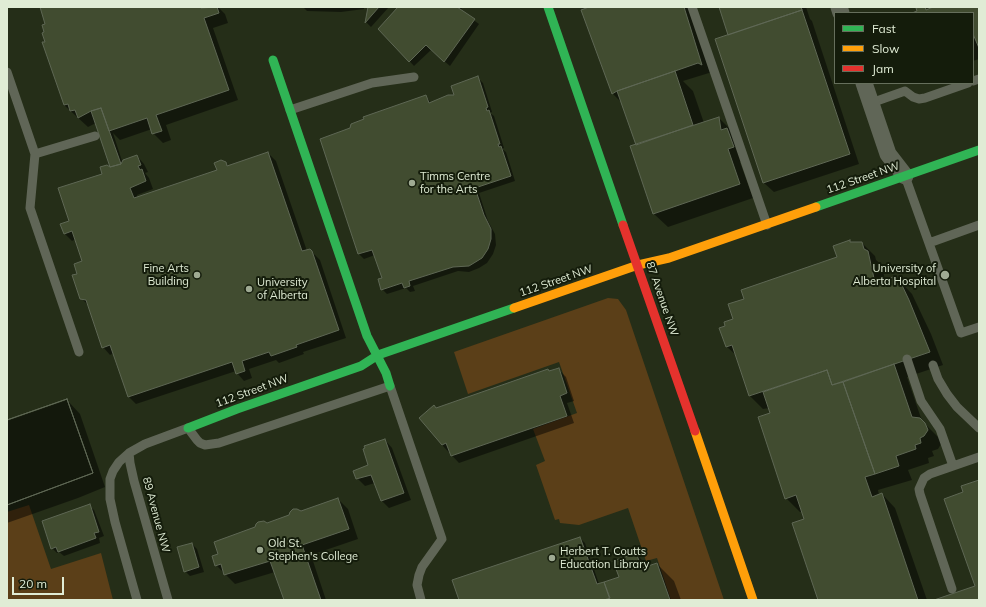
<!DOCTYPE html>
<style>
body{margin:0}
#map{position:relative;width:986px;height:607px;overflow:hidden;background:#252e18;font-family:Mulish,sans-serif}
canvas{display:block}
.frame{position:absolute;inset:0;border:8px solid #e0ecd5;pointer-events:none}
.legend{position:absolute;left:834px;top:12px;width:140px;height:72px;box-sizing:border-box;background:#141c0b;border:1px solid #666f5c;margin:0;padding:5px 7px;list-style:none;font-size:12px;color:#e0ecd5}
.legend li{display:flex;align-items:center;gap:8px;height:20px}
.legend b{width:20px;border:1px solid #666f5c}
.scale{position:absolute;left:12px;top:577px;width:52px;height:18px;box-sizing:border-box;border:2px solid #e0ecd5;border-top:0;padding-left:5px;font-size:12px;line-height:14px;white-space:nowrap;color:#e0ecd5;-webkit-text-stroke:3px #141c0b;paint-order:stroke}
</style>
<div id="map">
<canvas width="986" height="607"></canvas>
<div class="frame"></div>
<ul class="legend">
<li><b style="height:5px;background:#30b455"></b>Fast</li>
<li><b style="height:5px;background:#ff9f0a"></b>Slow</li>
<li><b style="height:5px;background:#e5322d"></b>Jam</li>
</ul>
<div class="scale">20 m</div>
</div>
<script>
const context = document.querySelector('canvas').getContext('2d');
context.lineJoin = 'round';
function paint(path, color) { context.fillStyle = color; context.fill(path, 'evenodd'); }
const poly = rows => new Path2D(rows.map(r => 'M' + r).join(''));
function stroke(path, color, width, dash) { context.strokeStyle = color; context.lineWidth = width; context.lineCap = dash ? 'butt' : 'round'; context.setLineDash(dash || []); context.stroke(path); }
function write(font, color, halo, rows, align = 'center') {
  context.font = font + ' Mulish,sans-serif'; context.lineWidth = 4; context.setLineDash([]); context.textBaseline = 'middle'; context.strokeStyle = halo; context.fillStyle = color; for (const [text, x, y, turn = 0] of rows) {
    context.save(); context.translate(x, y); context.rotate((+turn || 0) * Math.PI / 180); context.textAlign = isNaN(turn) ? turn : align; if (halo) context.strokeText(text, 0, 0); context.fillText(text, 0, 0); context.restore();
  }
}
paint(poly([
 [608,298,618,299,626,310,724,600,671,600,657,558,646,561,628,508,579,525,560,523,559,519,555,520,536,465,545,461,533,429,577,413,559,362,468,394,454,352],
 [29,505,51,569,101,553,113,600,7,600,7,512]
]), '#5b3f18');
paint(poly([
 [41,7,218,7,225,14,228,23,213,28,238,100,166,125,171,140,163,143,153,133,152,129,120,140,113,133,122,161,137,156,144,164,148,172,145,173,149,178,153,189,137,195,138,198,218,171,225,163,229,167,268,153,276,161,307,251,310,250,320,260,346,338,303,352,304,354,279,363,276,360,249,369,252,378,244,381,237,373,236,371,136,404,129,397,114,353,110,355,103,347,89,306,81,298,78,274,83,262,76,239,72,241,64,233,70,222,103,175,112,170,96,123,88,127,64,105,46,42,47,25],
 [303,7,364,7,364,9,341,12,307,11],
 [369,7,389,7,371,27,366,22],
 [399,7,462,7,461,11,479,24,450,66,431,50,414,66,380,29],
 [592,7,690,7,710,73,709,73,683,81,693,91,704,123,719,118,732,131,746,160,740,162,753,198,668,227,654,214,637,145,623,104,613,94,583,10],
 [720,7,806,7,810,19,812,21,859,164,774,192,764,183,730,35],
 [923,7,927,10,936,7,979,7,979,59,973,61,973,13,915,13],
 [478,78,483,83,492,112,490,113,494,116,504,148,502,149,506,152,515,181,479,193,488,221,495,234,496,245,493,254,487,263,479,268,469,272,458,271,413,286,415,291,410,292,406,288,387,294,382,289,383,278,375,255,364,259,359,254,351,129,426,96,431,103,455,96],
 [851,243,862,243,875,256,876,260,882,265,885,281,896,277,912,294,931,334,943,365,907,377,922,421,938,437,941,444,938,449,932,451,934,456,928,458,929,463,908,470,912,480,878,490,879,495,882,494,895,508,927,600,819,600,805,519,803,511,800,512,786,498,769,408,763,409,750,396,737,356,727,347,727,326,734,320,745,300,838,258],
 [558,369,566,377,574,401,567,403,574,423,459,463,442,445,436,409],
 [67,400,80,414,105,487,78,498,7,523,7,421],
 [385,440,392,448,411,500,389,508,382,501,375,483,365,486,357,478,370,466],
 [338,499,348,509,358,539,311,555,326,600,285,600,275,572,235,584,216,565,220,554,266,524],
 [89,506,94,510,104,536,99,538,100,543,64,556,59,552,57,553,52,548],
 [580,538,585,543,599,584,621,577,636,554,649,567,657,564,674,581,681,600,460,600],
 [192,544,197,549,204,572,190,576,185,571]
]), '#0007');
const building = poly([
 [40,7,201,7,201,8,217,7,219,13,204,18,229,90,156,115,162,131,152,134,147,118,109,131,101,108,91,111,78,118,75,110,70,111,68,104,64,105,42,42,45,42,42,33,44,32,42,25,45,24,40,7],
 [368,7,379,7,365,23,368,7],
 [398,7,457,7,475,19,444,62,426,45,409,62,378,29,398,7],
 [589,7,684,7,702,65,698,63,675,71,617,91,612,94,581,10,589,7],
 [719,7,801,7,802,10,728,35,719,7],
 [920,7,925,7,926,10,933,7,979,7,979,48,973,34,973,13,912,13,917,11,916,8,920,7],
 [802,10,850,154,763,183,715,39,802,10],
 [675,71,693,125,636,145,617,91,675,71],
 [478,76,488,107,486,108,487,111,489,110,500,144,498,144,499,147,501,146,511,176,475,188,484,215,491,229,491,239,488,249,482,258,469,266,453,267,409,281,410,286,404,288,402,283,381,290,378,279,382,278,372,250,358,254,320,139,350,128,351,124,364,119,363,117,426,95,429,103,448,95,454,95,451,86,478,76],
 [101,108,121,164,110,167,91,111,101,108],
 [719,117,721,130,727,128,734,147,728,149,740,184,653,214,630,146,719,117],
 [268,152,302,251,310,249,312,251,339,330,296,345,297,347,271,356,269,352,242,361,245,371,236,374,232,362,128,397,110,345,102,348,86,300,80,299,72,275,77,274,74,264,82,261,72,231,64,234,60,224,69,221,58,188,102,174,100,167,107,165,110,167,121,164,123,160,137,155,141,165,138,166,140,170,142,169,146,181,130,188,134,198,217,170,214,163,221,160,226,162,227,166,268,152],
 [850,240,850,242,862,242,864,249,868,251,875,283,896,276,897,280,899,279,909,300,930,352,832,385,827,370,749,396,732,345,726,347,719,328,725,326,724,322,733,319,728,304,744,299,741,290,837,257,833,246,850,240],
 [894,364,912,417,920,418,925,423,928,430,924,436,920,438,921,443,915,445,916,449,896,456,899,466,875,474,843,382,894,364],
 [559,368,567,393,560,396,567,416,451,456,446,443,442,445,419,418,434,405,436,408,548,369,549,371,559,368],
 [827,370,832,385,843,382,875,474,865,477,872,497,882,493,918,600,818,600,792,523,804,519,796,495,785,499,758,417,770,413,763,392,827,370],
 [67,399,93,473,7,505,7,420,67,399],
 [67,399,93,473,7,505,7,420,67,399],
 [385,439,404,493,381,501,371,475,356,479,353,471,368,465,363,449,365,448,364,446,385,439],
 [979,480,979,600,934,600,975,586,944,499,963,492,961,486,979,480],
 [338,498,349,529,302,545,321,600,284,600,270,561,224,575,221,564,215,566,212,556,218,554,214,542,255,527,256,524,258,522,264,521,267,523,289,515,290,512,293,509,297,509,301,511,338,498],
 [90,504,99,532,94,533,96,538,58,552,56,547,51,549,42,521,90,504],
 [580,537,597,584,604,582,610,598,604,600,459,600,452,580,580,537],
 [192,543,199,567,184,572,177,547,192,543],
 [636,553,642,568,657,563,670,600,610,600,604,582,619,577,613,561,636,553]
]);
paint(building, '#414c30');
stroke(building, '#5e6754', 1);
stroke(poly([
 [692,7,767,225],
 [7,72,35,154,30,208,79,352],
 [973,81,979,79],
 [871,103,905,91,913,97,919,99,925,98,968,83],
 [290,110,372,83,414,77],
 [35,154,95,136],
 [905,176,961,333,979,327],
 [929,243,979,225],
 [907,359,921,401,940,429,953,466],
 [933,365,938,379,947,394,957,407,979,428],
 [129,453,130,463,134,481,168,600],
 [952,589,920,494,919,489,924,478,930,474,979,457],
 [137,600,115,522,110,499,110,479,113,471,119,462,129,453,145,444,188,428,197,440,200,443,205,445,219,443,390,386,442,539,422,567,419,575,417,585,421,600]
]), '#606657', 9);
stroke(poly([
 [839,7,841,13],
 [864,83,888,154,905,176]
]), '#606657', 17);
stroke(poly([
 [548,7,623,225],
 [273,60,367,336,386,373,390,386],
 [816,207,979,150],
 [188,428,237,409,361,366,378,355,514,308]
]), '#30b455', 9);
stroke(poly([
 [514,308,638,265,669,258,816,207],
 [695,431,753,600]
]), '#ff9f0a', 9);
stroke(poly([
 [623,225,695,431]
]), '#e5322d', 9);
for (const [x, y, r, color] of [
 [412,183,4,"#9faa93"],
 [197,275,4,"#9faa93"],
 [945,275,5,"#9faa93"],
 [249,289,4,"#9faa93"],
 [260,550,4,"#9faa93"],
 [552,558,4,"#9faa93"]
]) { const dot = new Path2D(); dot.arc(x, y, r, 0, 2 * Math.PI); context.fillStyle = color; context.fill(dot); stroke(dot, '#141c0b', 1.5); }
write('11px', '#e0ecd5', '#141c0b', [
 ["Timms Centre",420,177],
 ["for the Arts",420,190],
 ["Fine Arts",189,269,"right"],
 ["Building",189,282,"right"],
 ["University of",936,269,"right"],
 ["Alberta Hospital",936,282,"right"],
 ["University",257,283],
 ["of Alberta",257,296],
 ["Old St.",268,544],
 ["Stephen's College",268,557],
 ["Herbert T. Coutts",560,552],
 ["Education Library",560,565]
], 'left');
write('11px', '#e0ecd5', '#141c0b', [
 ["112 Street NW",863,178,-19],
 ["112 Street NW",556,281,-19],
 ["87 Avenue NW",662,299,71],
 ["112 Street NW",252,391,-20],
 ["89 Avenue NW",156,515,75]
]);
</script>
